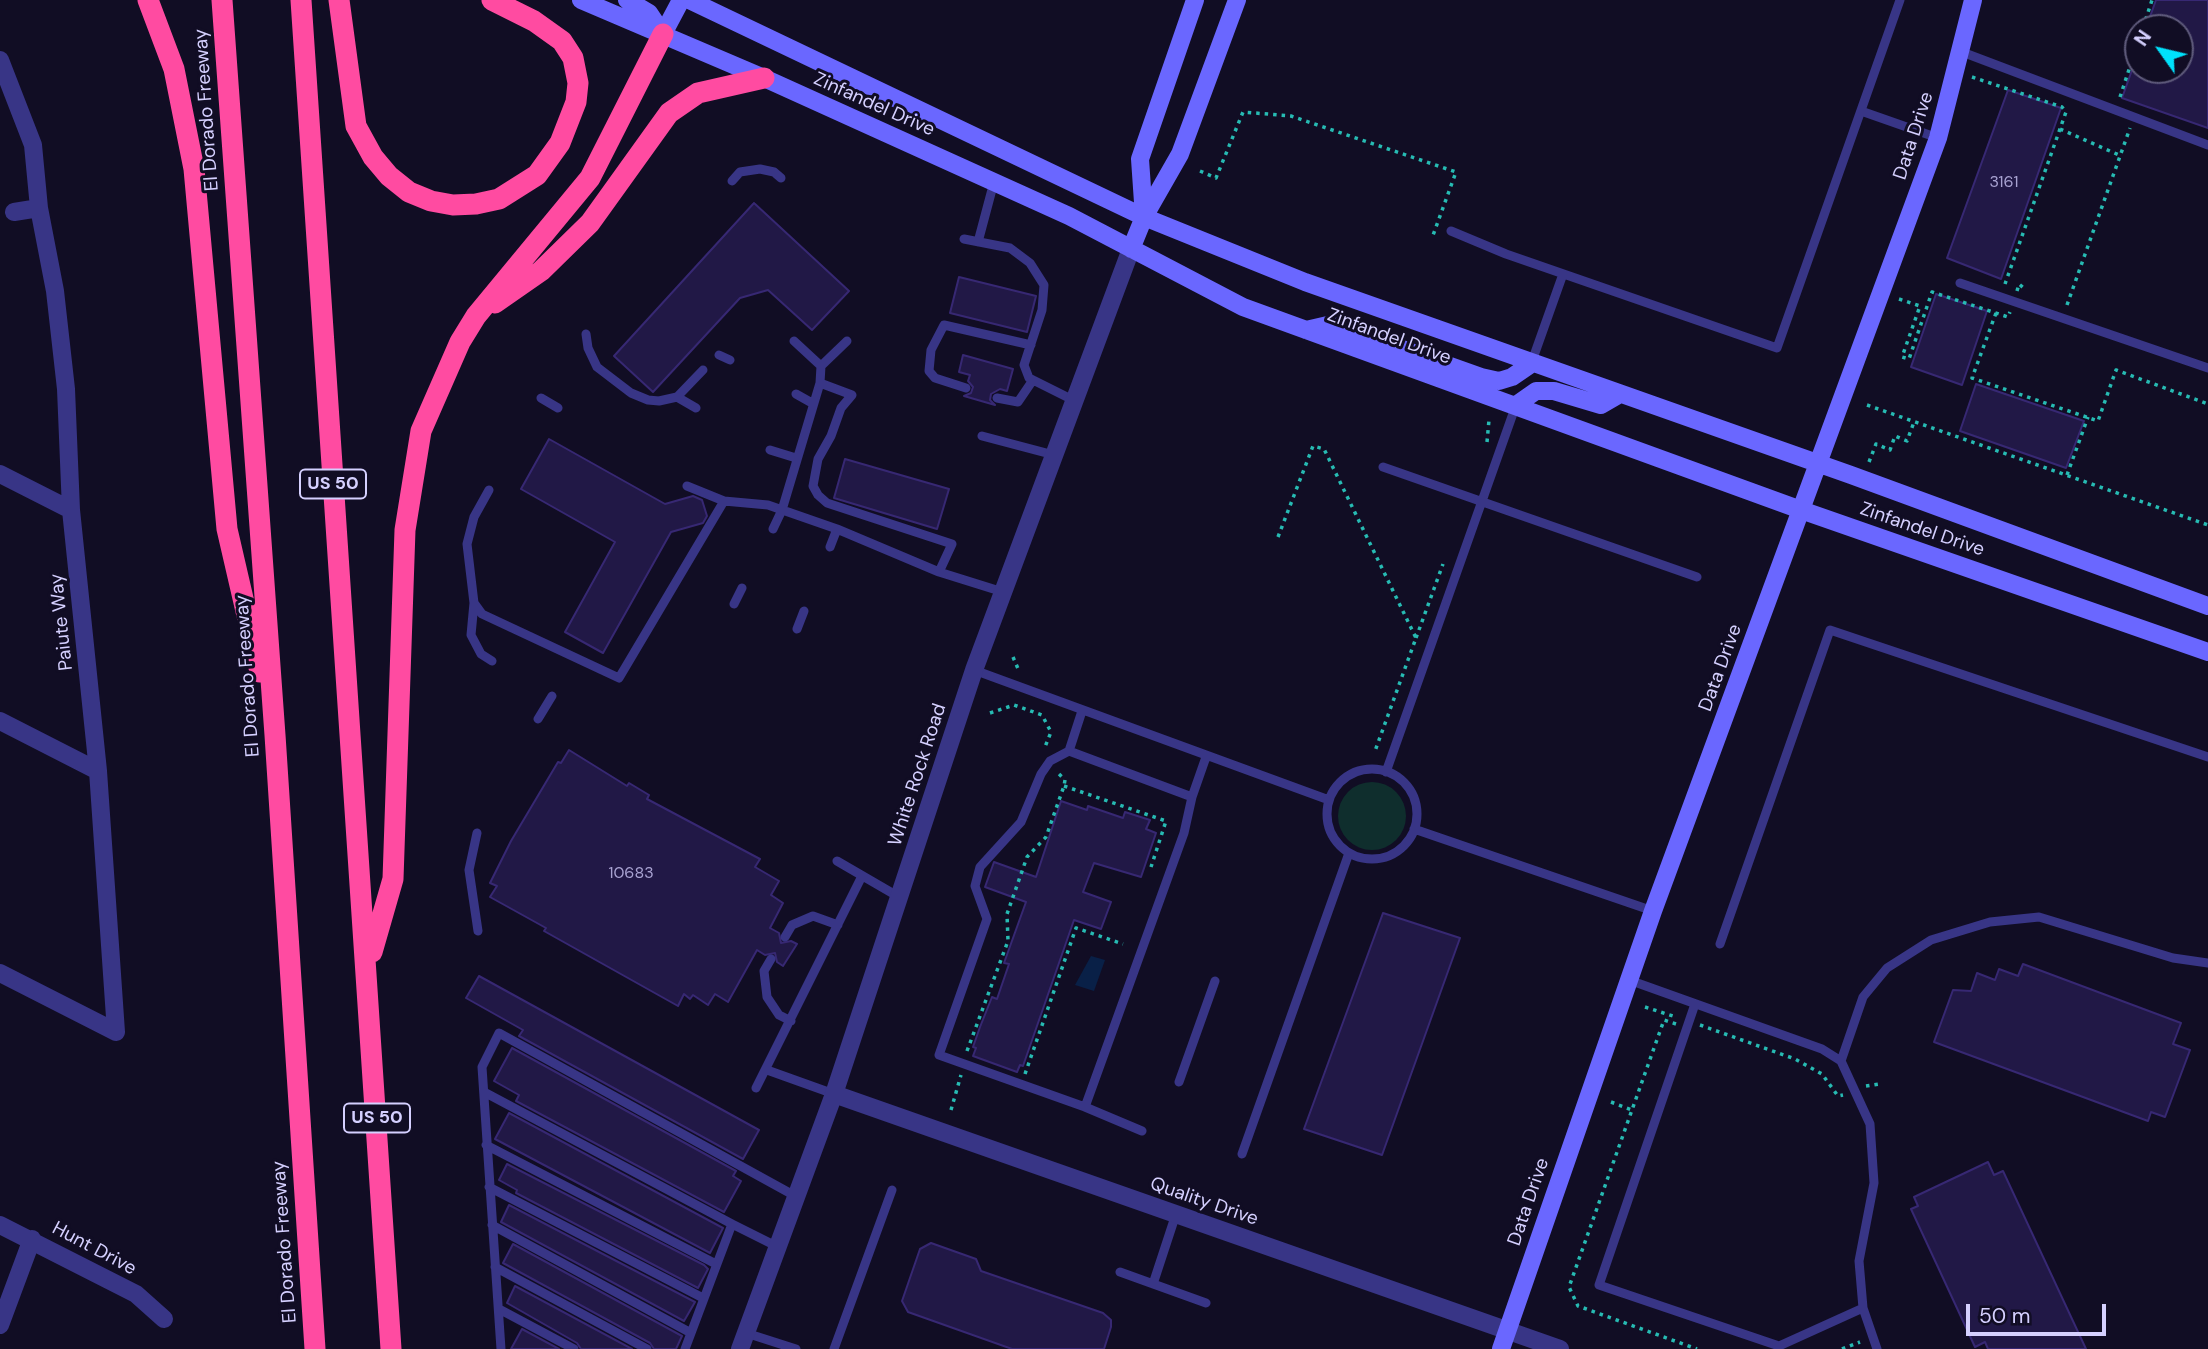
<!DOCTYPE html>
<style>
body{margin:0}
#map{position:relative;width:2208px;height:1349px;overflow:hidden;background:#110d24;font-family:"DM Sans",sans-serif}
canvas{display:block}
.north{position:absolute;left:2124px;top:14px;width:70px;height:70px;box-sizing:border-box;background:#110d24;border:2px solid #5f5b7c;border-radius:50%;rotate:304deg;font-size:19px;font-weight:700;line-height:28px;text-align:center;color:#d5d0ff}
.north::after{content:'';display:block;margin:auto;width:24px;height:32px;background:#00e1fb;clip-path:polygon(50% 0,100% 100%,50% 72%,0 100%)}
.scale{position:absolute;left:1966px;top:1304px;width:140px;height:32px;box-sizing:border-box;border:4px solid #d5d0ff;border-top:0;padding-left:9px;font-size:21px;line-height:24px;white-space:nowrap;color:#d5d0ff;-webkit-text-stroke:5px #110d24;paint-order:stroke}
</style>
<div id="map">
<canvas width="2208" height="1349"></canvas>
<div class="north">N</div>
<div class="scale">50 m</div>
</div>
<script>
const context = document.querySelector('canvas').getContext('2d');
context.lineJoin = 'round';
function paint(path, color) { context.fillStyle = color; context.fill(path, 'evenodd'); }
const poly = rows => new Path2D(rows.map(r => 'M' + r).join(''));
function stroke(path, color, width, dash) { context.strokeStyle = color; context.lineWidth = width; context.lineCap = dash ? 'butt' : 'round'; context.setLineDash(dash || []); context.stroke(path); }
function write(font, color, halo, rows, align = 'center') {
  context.font = font + ' "DM Sans",sans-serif'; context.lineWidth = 6; context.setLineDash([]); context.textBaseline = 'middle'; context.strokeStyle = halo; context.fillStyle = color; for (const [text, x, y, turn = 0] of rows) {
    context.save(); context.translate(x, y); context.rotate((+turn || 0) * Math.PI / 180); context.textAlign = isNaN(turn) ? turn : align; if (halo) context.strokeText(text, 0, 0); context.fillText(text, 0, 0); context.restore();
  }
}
paint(poly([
 '1338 816a34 34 0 1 1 68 0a34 34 0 1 1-68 0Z'
]), '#0f2e2d');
paint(poly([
 [1091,956,1105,960,1094,991,1075,985]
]), '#092047');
const building = poly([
 [2156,0,2208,0,2208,128,2122,98,2132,70,2180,70,2180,28,2146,28,2156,0],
 [2008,90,2061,108,2001,279,1947,258,2008,90],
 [754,203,849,291,812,330,768,290,740,298,653,392,614,356,754,203],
 [959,277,1036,296,1027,332,950,313,959,277],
 [1936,294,1987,311,1962,385,1911,367,1936,294],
 [963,355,1013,369,1007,391,1000,389,991,394,990,400,995,405,964,396,971,393,973,387,968,381,970,375,959,372,963,355],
 [1976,384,2084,421,2066,468,1960,431,1976,384],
 [549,439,665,504,693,496,702,500,707,516,703,523,671,532,603,653,565,632,615,542,521,489,549,439],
 [845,459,949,489,937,529,834,498,845,459],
 [569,750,627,786,629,783,649,795,647,799,760,859,755,867,779,881,771,895,783,903,770,928,779,933,781,943,791,941,797,944,783,966,777,962,775,953,765,955,757,950,728,1002,715,994,708,1005,693,995,690,999,684,994,678,1006,544,931,546,928,490,897,497,886,490,883,511,841,558,762,561,763,569,750],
 [1061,801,1087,810,1088,806,1123,818,1125,812,1150,820,1146,829,1156,833,1141,877,1094,863,1083,892,1111,902,1101,929,1074,920,1023,1066,1020,1065,1017,1072,973,1056,976,1048,973,1047,980,1027,992,997,997,999,1009,964,1004,963,1026,902,985,887,994,862,1036,877,1061,801],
 [1383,913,1460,938,1382,1155,1304,1129,1383,913],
 [2023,964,2181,1023,2173,1044,2190,1050,2165,1117,2151,1112,2148,1121,1934,1042,1953,990,1971,991,1977,973,1995,980,1999,969,2018,976,2023,964],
 [479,976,759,1130,743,1159,519,1036,523,1030,466,998,479,976],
 [512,1048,736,1171,733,1176,741,1181,724,1212,516,1101,519,1095,494,1081,512,1048],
 [509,1113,723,1228,710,1253,495,1139,509,1113],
 [1988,1162,1994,1175,2003,1171,2086,1349,1988,1349,1985,1342,1975,1347,1911,1209,1918,1206,1914,1197,1988,1162],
 [507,1164,704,1265,708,1269,698,1288,516,1193,517,1190,499,1180,507,1164],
 [509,1205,695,1302,684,1321,501,1222,509,1205],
 [931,1243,976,1259,981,1271,1103,1313,1111,1320,1111,1327,1104,1349,1012,1349,908,1312,902,1301,920,1249,931,1243],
 [513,1244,682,1336,676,1349,654,1349,650,1343,503,1263,513,1244],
 [515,1286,632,1349,581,1349,577,1343,507,1303,515,1286],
 [522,1329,559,1349,511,1349,522,1329]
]);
paint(building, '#211846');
stroke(building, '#372873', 2);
stroke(poly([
 [2143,28,2152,0],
 [1972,77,2062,107,2066,112,2005,284],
 [2120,97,2138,42],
 [2060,129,2119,155],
 [1200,171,1216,178,1243,112,1291,116,1456,172,1432,238],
 [2017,291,2019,284,2026,290],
 [1899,299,1920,306,1902,357,1909,359,1932,292,2008,317,2010,312],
 [2067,305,2130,128],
 [1996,313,1972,378,2098,421,2116,370,2208,404],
 [1867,405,2208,525],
 [1487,442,1489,420],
 [1869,462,1876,444,1890,450,1895,436,1907,441,1914,422],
 [2067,475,2088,417],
 [1278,537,1313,446,1324,449,1416,638,1375,751],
 [1416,638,1443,564],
 [1013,657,1019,671],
 [990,713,1014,705,1042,715,1051,732,1045,747],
 [1064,786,1166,821,1151,867],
 [1645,1007,1676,1017],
 [1676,1024,1664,1020,1569,1287,1578,1306,1697,1349],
 [1700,1025,1795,1059,1822,1074,1838,1096,1843,1095],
 [967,1051,1008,941,1007,914,1027,857,1046,837,1064,786,1065,780,1057,772],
 [1025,1074,1076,928,1123,944],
 [1866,1086,1879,1084],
 [1611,1102,1632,1110],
 [951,1110,961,1075],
 [1842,1349,1860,1342]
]), '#27bbb3', 3.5, [3.5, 5]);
stroke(poly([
 [1962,52,2208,145],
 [1861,111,1938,138],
 [732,181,740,172,760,169,774,172,781,178],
 [1451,231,1506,254,1777,348,1900,0],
 [964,239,1010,248,1030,263,1044,285,1042,310,1024,365,1029,378,1075,401],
 [978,242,994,182],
 [1960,283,2208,368],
 [586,334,588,348,597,367,631,393,648,400,659,401,677,397,703,370],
 [719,355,730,360],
 [1531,364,1563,274],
 [821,366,847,341],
 [820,383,852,395,841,408,831,436,818,459,813,486,818,495,827,503,952,544,939,572],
 [966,388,935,378,929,371,931,350,944,325,1031,345],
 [796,394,812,403],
 [677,397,696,408],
 [541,398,558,408],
 [997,398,1018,402,1033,380],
 [982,436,1054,455],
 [770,450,796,458],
 [1383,467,1697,577],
 [687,486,724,501,768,505,837,529,939,572,1003,592],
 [489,490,474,517,467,544,474,603,482,614,619,678,724,501],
 [773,529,782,510,820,383,821,366,794,341],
 [830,547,837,529],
 [474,603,471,635,481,654,492,661],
 [734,604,742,588],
 [797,629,804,611],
 [974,670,1329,800],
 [1082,711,1069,751,1192,797,1184,833,1085,1107,1142,1131],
 [538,719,552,696],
 [1069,751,1050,761,1041,774,1021,822,980,867,975,886,987,919,939,1055,1085,1107],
 '1327 814a45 45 0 1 1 90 0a45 45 0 1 1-90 0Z',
 [1386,772,1516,405],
 [1192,797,1206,757],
 [1414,829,1653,911],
 [477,833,469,870,478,931],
 [837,861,899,897],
 [785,937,792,925,813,916,838,925],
 [1720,944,1830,630,2208,757],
 [771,959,764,971,767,997,779,1015,791,1021],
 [1629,980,1822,1049,1841,1061,1870,1124,1874,1183,1859,1261,1863,1308,1877,1349],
 [1695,1004,1599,1285,1779,1346,1863,1308],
 [1841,1061,1863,997,1887,968,1931,940,1990,922,2039,917,2173,958,2208,963],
 [767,1070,834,1094],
 [1179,1082,1215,981],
 [756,1088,862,876],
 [484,1092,732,1224],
 [486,1145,716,1264],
 [1242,1154,1349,853],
 [489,1187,703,1298],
 [492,1225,691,1333],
 [495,1267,647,1349],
 [1120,1272,1206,1303],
 [1153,1284,1176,1214],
 [499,1309,574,1349],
 [746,1333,796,1349],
 [501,1349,482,1067,499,1033,797,1197],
 [685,1349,732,1224,778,1247],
 [834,1349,892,1190]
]), '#383586', 9);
stroke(poly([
 [0,60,33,145,39,208,55,291,66,389,71,510,98,771,116,1032],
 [14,212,39,208],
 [0,474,71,510],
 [0,721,98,771],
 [0,973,116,1032],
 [834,1094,1560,1349],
 [0,1225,136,1294,164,1319],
 [0,1325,32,1239],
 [740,1349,834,1094,974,670,1131,249]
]), '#383586', 18);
stroke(poly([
 [581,0,764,78,1069,216,1243,307,1801,510,2208,652],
 [627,0,649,13,663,34],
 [689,0,1144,217,1305,282,1851,475,2208,606],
 [663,34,681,0],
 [1144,217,1140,159,1195,0],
 [1131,249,1144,217,1180,154,1237,0],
 [1306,330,1332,324,1481,377,1499,381,1512,377,1531,364],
 [1516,405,1536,391,1554,391,1601,405,1620,394],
 [1501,1349,1653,911,1938,138,1973,0]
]), '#6a67ff', 18);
stroke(poly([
 [148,0,174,69,194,169,227,529,260,672],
 [222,0,275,735,315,1349],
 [301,0,391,1349],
 [339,0,356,126,373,157,389,176,409,192,431,201,453,205,476,204,499,199,537,175,560,143,576,102,578,83,573,58,562,41,534,21,492,0],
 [495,303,541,271,590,223,669,113,698,93,764,78],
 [372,952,393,879,405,530,421,431,460,342,476,316,590,178,663,34]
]), '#ff4ba1', 21);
write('16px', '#a8a2d1', null, [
 ["3161",2004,183],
 ["10683",631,874]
]);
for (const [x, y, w] of [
 [333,484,66],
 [377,1118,66]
]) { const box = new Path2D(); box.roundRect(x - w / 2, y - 14.5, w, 29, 5); context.fillStyle = '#110d24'; context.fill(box); stroke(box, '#d5d0ff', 2); }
write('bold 18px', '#d5d0ff', null, [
 ["US 50",333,484],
 ["US 50",377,1118]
]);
write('19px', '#d5d0ff', '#110d24', [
 ["Zinfandel Drive",874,105,24],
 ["El Dorado Freeway",207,110,-94],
 ["Data Drive",1914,136,-72],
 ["Zinfandel Drive",1389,337,20],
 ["Zinfandel Drive",1922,530,19],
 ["Paiute Way",62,622,-96],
 ["Data Drive",1721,668,-70],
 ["El Dorado Freeway",248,676,-94],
 ["White Rock Road",918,775,-72],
 ["Quality Drive",1204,1202,19],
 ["Data Drive",1529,1202,-71],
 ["El Dorado Freeway",285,1242,-94],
 ["Hunt Drive",94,1249,28]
]);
</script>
